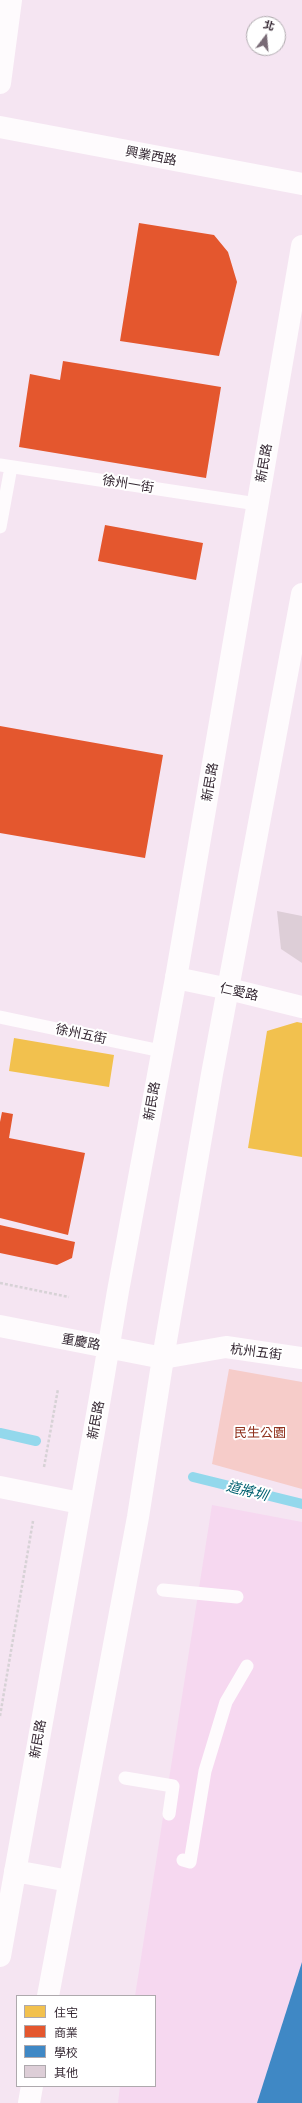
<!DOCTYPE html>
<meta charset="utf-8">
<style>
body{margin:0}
#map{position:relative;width:302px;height:2103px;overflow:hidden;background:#f5e5f2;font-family:Lato,"Noto Sans TC",sans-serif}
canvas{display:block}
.legend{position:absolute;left:16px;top:1995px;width:140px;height:92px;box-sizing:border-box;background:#fff;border:1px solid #aea9ad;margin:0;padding:5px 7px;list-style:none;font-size:12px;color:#342732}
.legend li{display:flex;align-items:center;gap:8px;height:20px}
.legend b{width:20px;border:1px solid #aea9ad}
.north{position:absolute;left:246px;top:16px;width:40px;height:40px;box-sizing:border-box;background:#fff;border:1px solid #aea9ad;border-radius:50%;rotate:16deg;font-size:11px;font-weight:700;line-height:16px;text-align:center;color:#342732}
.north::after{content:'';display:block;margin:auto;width:14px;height:18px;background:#786a75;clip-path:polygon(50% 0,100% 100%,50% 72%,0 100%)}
</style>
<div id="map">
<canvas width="302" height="2103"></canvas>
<ul class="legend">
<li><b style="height:11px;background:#f2c14e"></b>住宅</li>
<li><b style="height:11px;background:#e4572e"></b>商業</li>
<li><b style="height:11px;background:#3f88c5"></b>學校</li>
<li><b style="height:11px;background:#ddced7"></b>其他</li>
</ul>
<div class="north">北</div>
</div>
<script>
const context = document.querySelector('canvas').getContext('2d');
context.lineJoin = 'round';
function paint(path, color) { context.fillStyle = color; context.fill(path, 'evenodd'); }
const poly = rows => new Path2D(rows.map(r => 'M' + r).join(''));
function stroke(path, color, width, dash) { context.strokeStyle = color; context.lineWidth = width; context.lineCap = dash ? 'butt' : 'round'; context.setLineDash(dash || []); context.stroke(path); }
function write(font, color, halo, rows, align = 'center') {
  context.font = font + ' Lato,"Noto Sans TC",sans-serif'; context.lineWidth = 4; context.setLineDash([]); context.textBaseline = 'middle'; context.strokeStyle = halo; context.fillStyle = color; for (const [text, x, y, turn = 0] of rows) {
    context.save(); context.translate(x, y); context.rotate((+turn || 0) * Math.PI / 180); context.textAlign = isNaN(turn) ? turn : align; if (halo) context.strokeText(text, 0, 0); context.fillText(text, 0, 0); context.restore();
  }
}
paint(poly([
 [212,1505,302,1522,302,2103,118,2103,120,2086,155,2086,155,1996,135,1996]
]), '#f6d8f0');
paint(poly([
 [229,1369,302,1382,302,1489,212,1464]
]), '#f6ccc9');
paint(poly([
 [297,1022,302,1023,302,1157,248,1148,267,1031],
 [14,1038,114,1055,109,1087,9,1071]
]), '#f2c14e');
paint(poly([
 [139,223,214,235,228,252,237,282,219,356,120,341],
 [63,361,221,387,206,478,19,447,30,374,60,380],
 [105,525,203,543,196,580,98,561],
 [0,726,163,755,145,858,0,833],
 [2,1112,13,1114,9,1138,85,1153,68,1235,0,1218,0,1122],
 [0,1225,75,1242,72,1258,57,1265,0,1253]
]), '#e4572e');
paint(poly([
 [302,1962,302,2103,257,2103]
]), '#3f88c5');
stroke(poly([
 [0,1433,36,1441],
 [193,1477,302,1504]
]), '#93d8ec', 10);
paint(poly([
 [277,911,302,916,302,963,281,949]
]), '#ddced7');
stroke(poly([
 [0,1283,69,1297],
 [44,1467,58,1389],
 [0,1716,33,1521]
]), '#d7d2d6', 2.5, [3, 2]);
stroke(poly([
 [0,465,257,504],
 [0,527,11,467],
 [0,1017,161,1051],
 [163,1590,237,1597],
 [125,1778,173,1786,169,1814],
 [183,1860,190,1862,205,1771,226,1702,247,1666]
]), '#fefbfd', 13);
stroke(poly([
 [0,83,11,0],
 [176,978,229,989,302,1007],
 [163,1358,226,1347,302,1358],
 [0,1487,80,1503]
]), '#fefbfd', 22);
stroke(poly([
 [0,127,302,184],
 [0,1326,163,1358],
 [15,1871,69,1881],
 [0,1956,100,1398,118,1291,176,978,302,246],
 [48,1996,138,1517,163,1358,212,1074,302,594],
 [29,2103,32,2086]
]), '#fefbfd', 22);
write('13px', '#342732', '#fff', [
 ["興業西路",151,156,11],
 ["新民路",264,463,-80],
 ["徐州一街",128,484,9],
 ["新民路",210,782,-80],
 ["仁愛路",239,992,13],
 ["徐州五街",81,1034,12],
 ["新民路",152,1101,-80],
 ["重慶路",81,1342,10],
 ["杭州五街",256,1352,7],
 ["新民路",96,1420,-79],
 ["新民路",38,1739,-80]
]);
write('13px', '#90321e', '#fff', [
 ["民生公園",260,1433]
]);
write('italic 14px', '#006070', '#fff', [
 ["道將圳",247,1491,14]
]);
</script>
